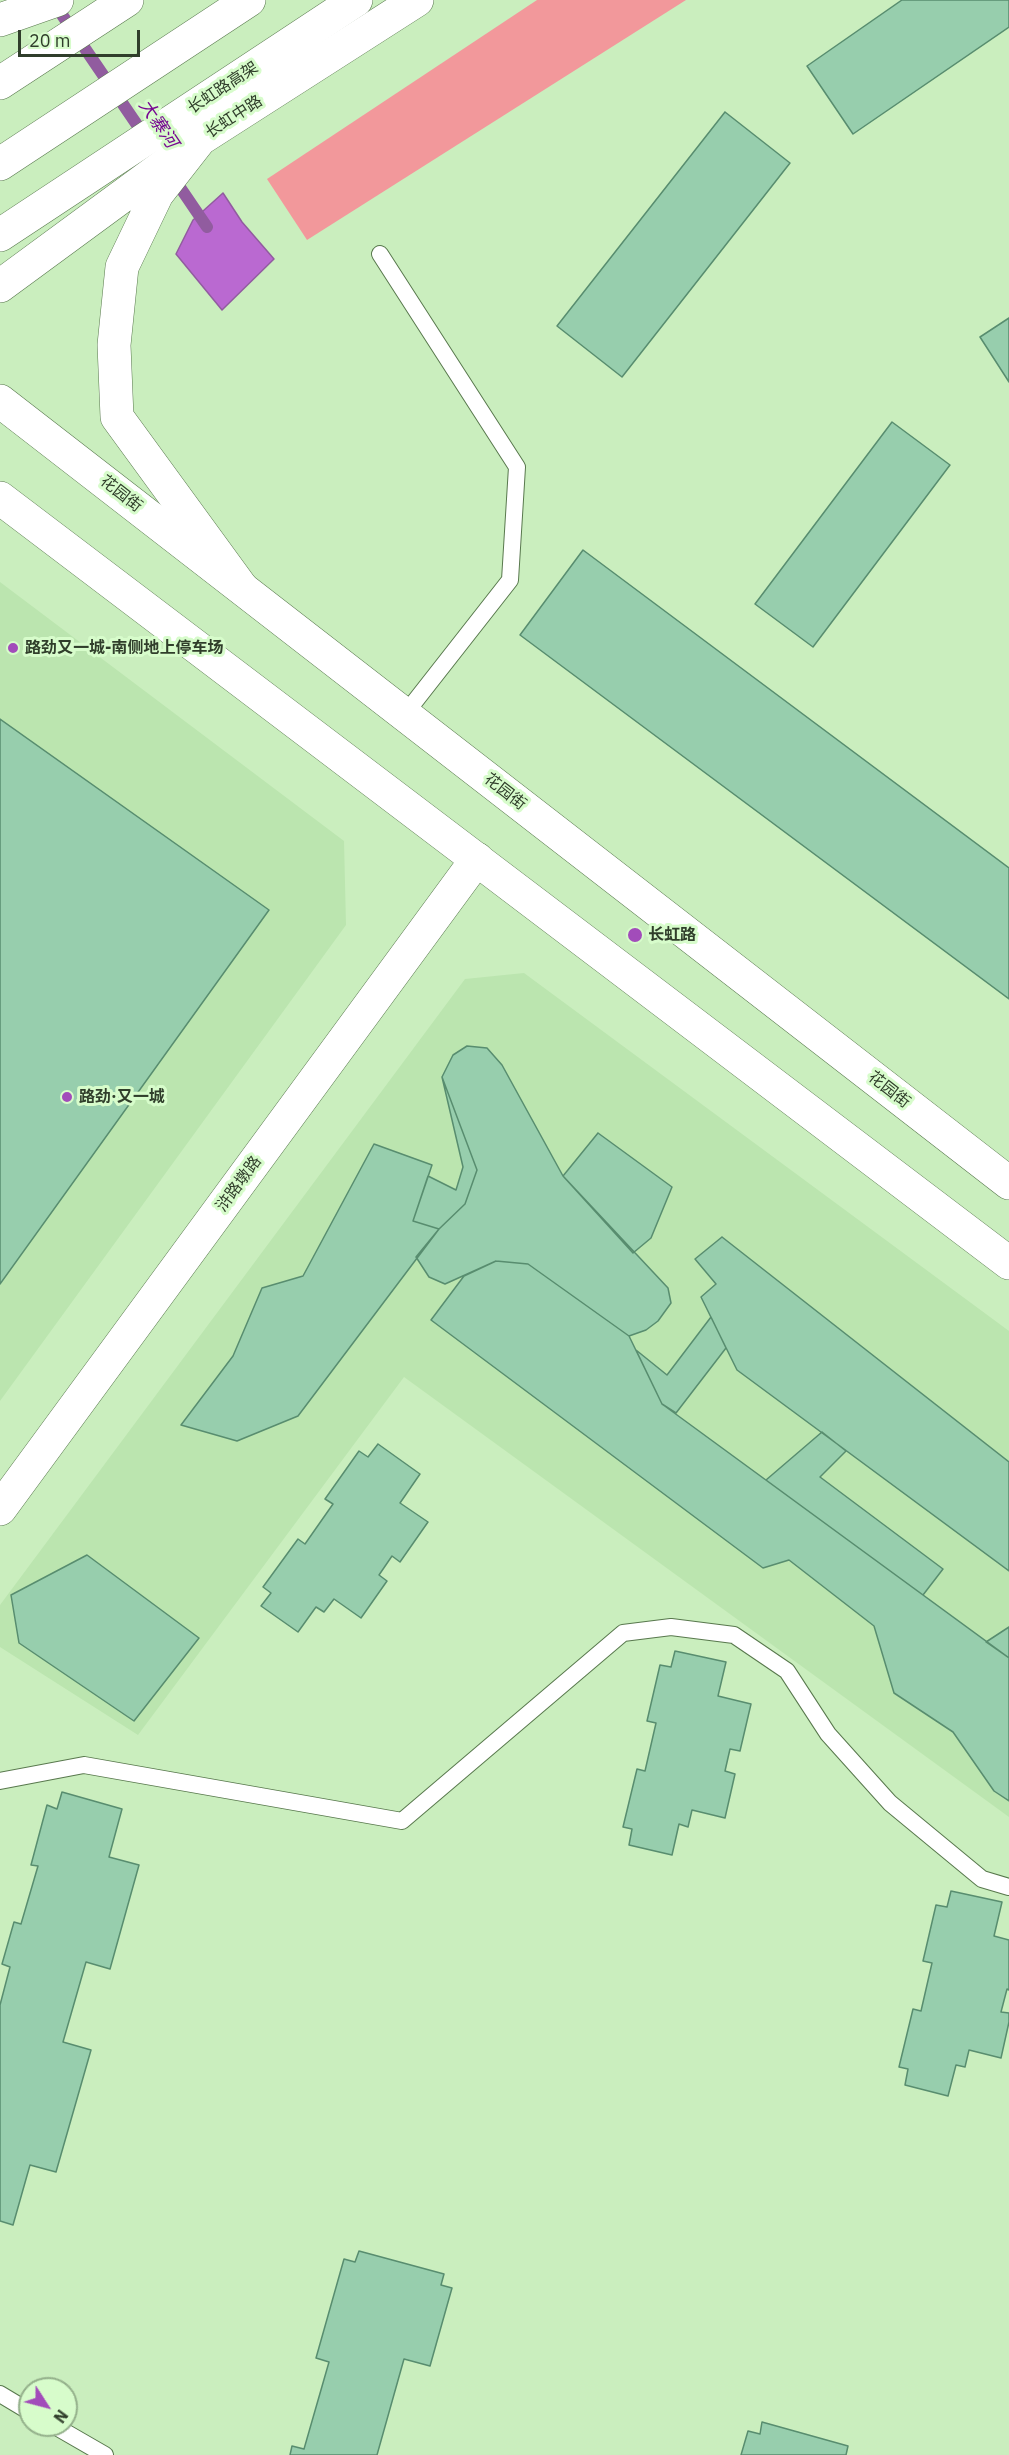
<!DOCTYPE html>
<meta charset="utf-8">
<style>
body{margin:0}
#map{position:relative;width:1009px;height:2455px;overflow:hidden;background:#caeebe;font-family:"IBM Plex Sans",sans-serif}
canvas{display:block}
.north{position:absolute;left:18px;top:2377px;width:60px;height:60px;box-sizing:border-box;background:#d7fccb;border:2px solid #94b08b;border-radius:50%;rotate:126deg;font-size:16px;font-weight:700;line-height:24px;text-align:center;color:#303e2b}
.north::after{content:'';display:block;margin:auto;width:21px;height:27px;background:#a24cba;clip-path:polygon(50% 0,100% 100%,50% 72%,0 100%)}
.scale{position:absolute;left:18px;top:30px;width:122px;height:27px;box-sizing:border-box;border:3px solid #303e2b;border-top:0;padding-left:8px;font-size:18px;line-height:21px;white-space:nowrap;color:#303e2b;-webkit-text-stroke:4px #d7fccb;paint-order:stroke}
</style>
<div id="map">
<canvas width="1009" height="2455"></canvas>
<div class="north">N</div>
<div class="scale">20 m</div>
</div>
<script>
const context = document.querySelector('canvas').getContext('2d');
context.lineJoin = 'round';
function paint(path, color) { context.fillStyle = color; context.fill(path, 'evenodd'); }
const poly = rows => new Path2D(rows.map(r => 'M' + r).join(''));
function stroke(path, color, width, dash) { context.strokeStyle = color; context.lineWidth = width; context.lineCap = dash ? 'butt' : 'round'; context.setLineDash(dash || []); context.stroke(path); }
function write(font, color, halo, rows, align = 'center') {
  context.font = font + ' "IBM Plex Sans","Noto Sans SC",sans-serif'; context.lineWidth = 6; context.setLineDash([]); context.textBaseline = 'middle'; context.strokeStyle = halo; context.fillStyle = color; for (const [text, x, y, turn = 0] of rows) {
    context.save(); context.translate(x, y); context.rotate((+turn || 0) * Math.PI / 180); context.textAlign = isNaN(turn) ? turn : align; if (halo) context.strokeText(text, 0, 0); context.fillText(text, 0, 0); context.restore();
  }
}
paint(poly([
 [0,582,344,841,346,925,0,1401],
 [524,973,1009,1331,1009,1817,404,1377,138,1735,0,1647,0,1605,465,979]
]), '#bbe5af');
paint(poly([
 [537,0,686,0,307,240,267,179]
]), '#f2989b');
const water = poly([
 [223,193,242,222,274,259,222,310,176,254,193,220,223,193]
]);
paint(water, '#ba69d1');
stroke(water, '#915c9f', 1.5);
stroke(poly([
 [54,3,146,138],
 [173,177,207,227]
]), '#915c9f', 12);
const building = poly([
 [902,0,1009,0,1009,27,853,134,807,66,902,0],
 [725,112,790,163,622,377,557,326,725,112],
 [1009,318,1009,382,980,337,1009,318],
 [892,422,950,465,813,647,755,604,892,422],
 [583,550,1009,868,1009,999,520,635,583,550],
 [0,719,269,910,0,1284,0,719],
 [467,1046,487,1048,502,1065,563,1176,668,1288,671,1303,658,1321,646,1330,629,1336,528,1264,496,1261,445,1284,429,1277,416,1257,439,1229,465,1204,477,1170,442,1077,453,1055,467,1046],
 [442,1077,477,1170,465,1204,439,1229,413,1221,428,1176,456,1190,463,1167,442,1077],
 [598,1133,672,1187,651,1238,633,1253,563,1176,598,1133],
 [374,1144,432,1165,413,1221,439,1229,298,1416,237,1441,181,1425,233,1356,262,1288,303,1276,374,1144],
 [722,1237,1009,1462,1009,1571,737,1370,701,1297,716,1284,695,1259,722,1237],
 [496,1261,528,1264,629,1336,662,1404,1009,1658,1009,1801,994,1791,953,1732,894,1693,874,1626,789,1560,763,1568,431,1320,464,1276,496,1261],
 [711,1317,726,1348,676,1413,662,1404,636,1350,667,1375,711,1317],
 [822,1432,846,1451,820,1477,943,1569,923,1595,766,1480,822,1432],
 [378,1444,420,1474,400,1503,428,1522,400,1562,392,1556,379,1575,387,1581,361,1618,334,1599,324,1612,316,1607,298,1632,261,1606,271,1593,263,1587,298,1539,305,1544,333,1504,325,1499,359,1451,368,1457,378,1444],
 [87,1555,199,1638,134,1721,19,1643,11,1595,87,1555],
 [1009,1627,1009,1658,986,1642,1009,1627],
 [675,1651,726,1662,718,1696,751,1704,740,1751,730,1749,725,1771,735,1774,725,1818,692,1810,688,1827,679,1824,672,1855,629,1845,632,1829,623,1827,637,1769,645,1771,656,1723,647,1721,660,1665,671,1667,675,1651],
 [62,1792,122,1809,109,1857,139,1865,110,1969,86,1962,63,2042,91,2050,56,2172,30,2165,13,2225,0,2221,0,2005,10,1967,2,1964,14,1922,21,1924,38,1866,31,1865,47,1805,57,1809,62,1792],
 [951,1891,1002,1902,994,1936,1009,1940,1009,1990,1007,1989,1001,2012,1009,2013,1009,2022,1001,2058,969,2050,965,2067,956,2065,948,2096,905,2085,908,2069,899,2067,913,2009,921,2011,932,1963,923,1961,936,1905,947,1907,951,1891],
 [359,2251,444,2274,441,2285,452,2288,430,2366,404,2359,377,2455,290,2455,292,2446,304,2449,329,2362,316,2358,344,2259,355,2262,359,2251],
 [762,2422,848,2446,846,2455,741,2455,748,2431,760,2434,762,2422]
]);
paint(building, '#97cead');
stroke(building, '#588d6f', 1.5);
const service = poly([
 [380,254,517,467,510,580,405,714],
 [0,1781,84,1765,402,1821,623,1633,671,1627,734,1635,787,1671,828,1734,890,1803,982,1879,1009,1887],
 [0,2394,30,2412],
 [53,2425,105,2455]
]);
const minor = poly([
 [0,1509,477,859]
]);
const secondary = poly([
 [0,401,1009,1183],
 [0,498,1009,1263]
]);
const primary = poly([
 [0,20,57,0],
 [0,83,127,0],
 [200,139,157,194,122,267,114,345,117,417,241,587],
 [0,286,200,139,417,0]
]);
const trunk = poly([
 [0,164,249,0],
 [0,235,356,0]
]);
stroke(service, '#58784d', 18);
stroke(minor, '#58784d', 34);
stroke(secondary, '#58784d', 34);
stroke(primary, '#58784d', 34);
stroke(trunk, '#58784d', 34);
stroke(service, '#fff', 16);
stroke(minor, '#fff', 33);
stroke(secondary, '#fff', 33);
stroke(primary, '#fff', 33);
stroke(trunk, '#fff', 33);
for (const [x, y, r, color] of [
 [13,648,6,"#a24cba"],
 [635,935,8,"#a24cba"],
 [67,1097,6,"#a24cba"]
]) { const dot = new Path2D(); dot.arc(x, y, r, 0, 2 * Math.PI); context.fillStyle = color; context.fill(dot); stroke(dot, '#d7fccb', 2); }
write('16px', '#303e2b', '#d7fccb', [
 ["长虹路高架",223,88,-33],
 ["长虹中路",234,117,-33],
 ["花园街",121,494,38],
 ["花园街",505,792,38],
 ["花园街",889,1090,38],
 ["浒路墩路",239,1184,-54]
]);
write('bold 16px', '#303e2b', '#d7fccb', [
 ["路劲又一城-南侧地上停车场",25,648],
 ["长虹路",648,935],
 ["路劲·又一城",79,1097]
], 'left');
write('italic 18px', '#780992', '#d7fccb', [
 ["大寨河",158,124,56]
]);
</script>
